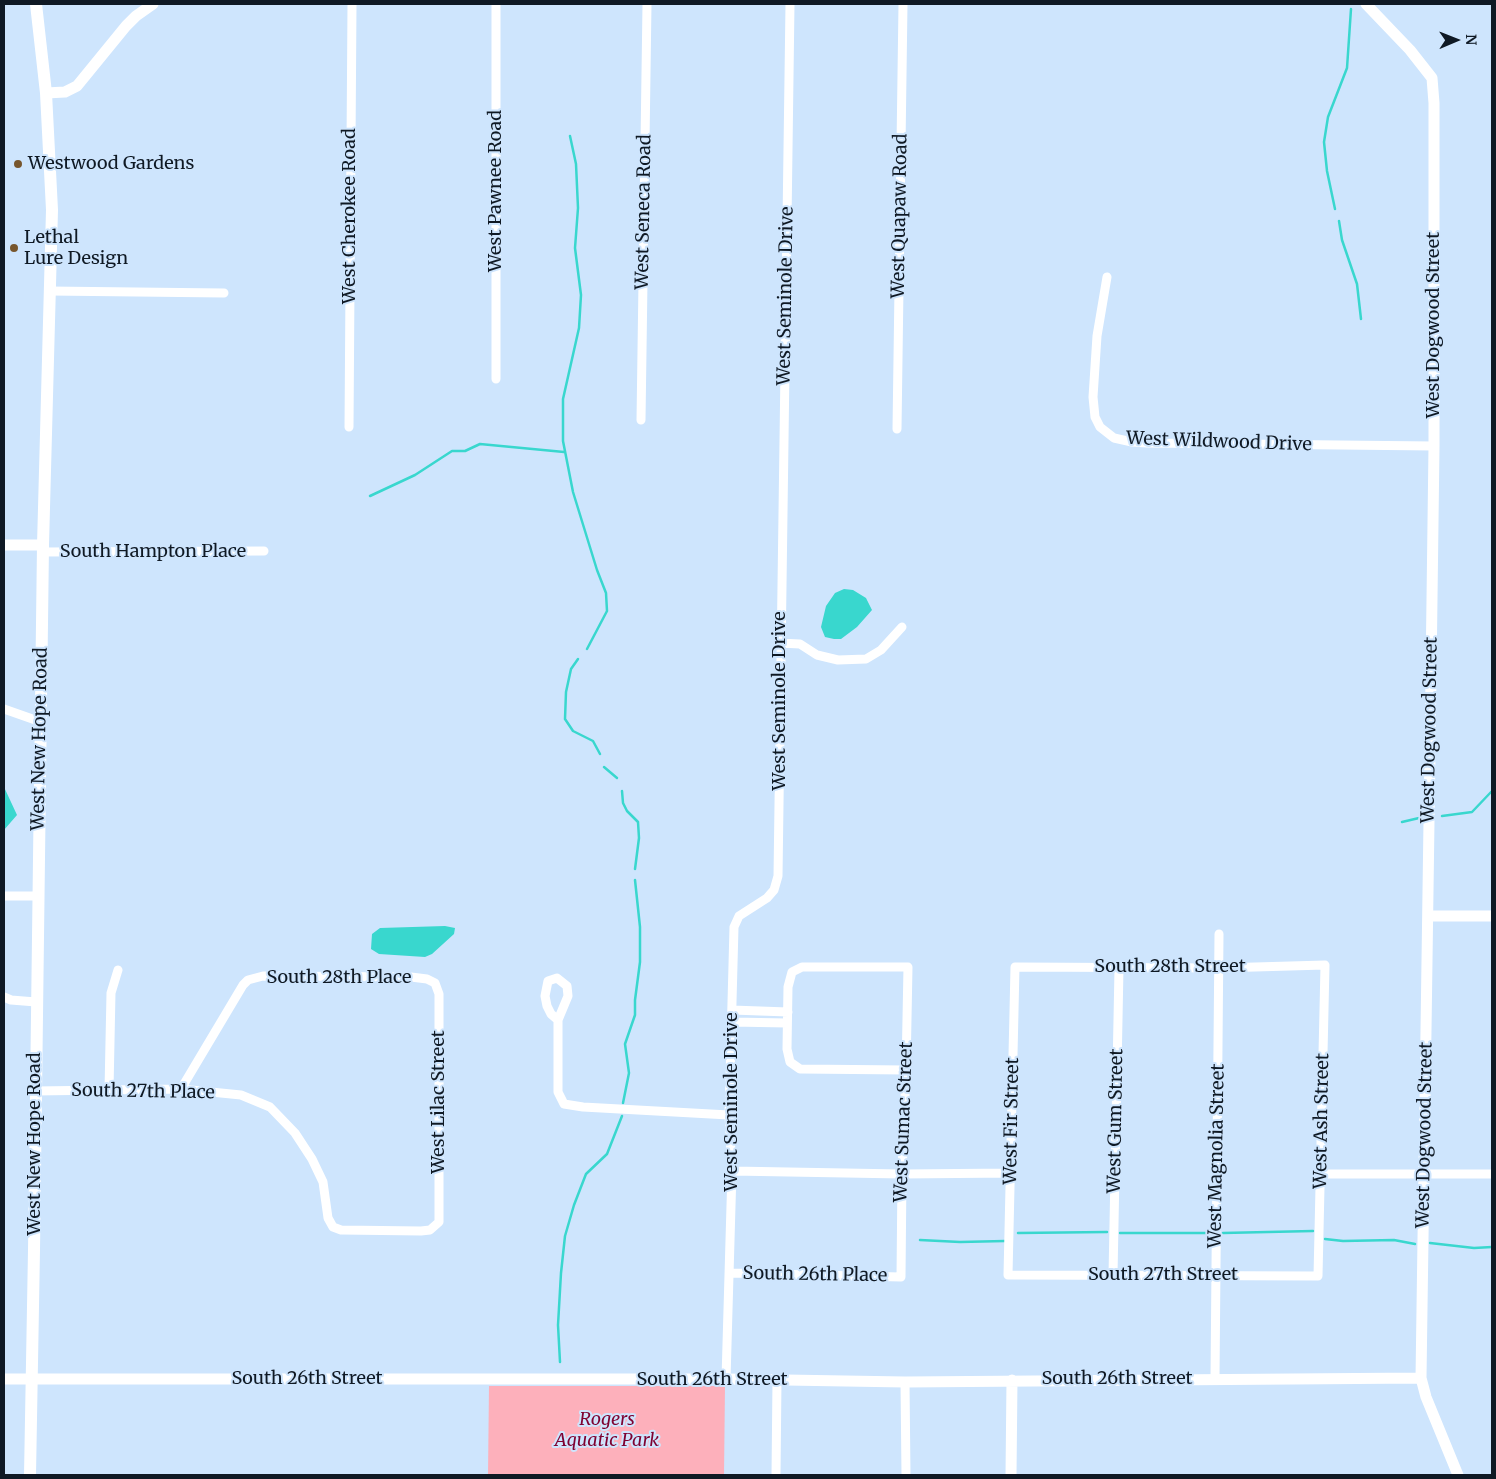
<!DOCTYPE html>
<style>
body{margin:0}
#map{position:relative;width:1496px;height:1479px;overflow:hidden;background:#cee5fd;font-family:Merriweather,serif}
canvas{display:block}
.frame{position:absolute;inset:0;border:5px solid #0f1924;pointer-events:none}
.north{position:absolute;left:1431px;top:15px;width:50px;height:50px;-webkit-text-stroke:4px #cee5fd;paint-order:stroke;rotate:89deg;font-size:14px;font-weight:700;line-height:20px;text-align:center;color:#0f1924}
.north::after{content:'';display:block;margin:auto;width:18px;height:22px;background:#0f1924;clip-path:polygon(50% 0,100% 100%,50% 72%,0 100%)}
</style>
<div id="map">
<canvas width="1496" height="1479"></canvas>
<div class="frame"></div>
<div class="north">N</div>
</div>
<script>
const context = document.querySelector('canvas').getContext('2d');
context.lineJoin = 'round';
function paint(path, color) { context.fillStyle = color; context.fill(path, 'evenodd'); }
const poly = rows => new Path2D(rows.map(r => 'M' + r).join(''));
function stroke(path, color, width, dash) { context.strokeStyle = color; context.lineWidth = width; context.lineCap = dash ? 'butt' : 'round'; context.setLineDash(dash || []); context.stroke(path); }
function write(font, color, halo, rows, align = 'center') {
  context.font = font + ' Merriweather,serif'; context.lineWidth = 4; context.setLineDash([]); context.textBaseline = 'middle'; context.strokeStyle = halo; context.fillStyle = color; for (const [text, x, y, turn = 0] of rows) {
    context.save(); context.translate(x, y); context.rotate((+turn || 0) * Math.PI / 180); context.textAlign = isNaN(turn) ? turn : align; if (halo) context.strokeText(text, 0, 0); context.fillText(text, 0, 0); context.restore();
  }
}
paint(poly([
 [489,1386,725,1386,724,1475,488,1475]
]), '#fdb0bb');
paint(poly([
 [844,589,853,590,866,598,872,610,857,627,841,639,834,639,825,637,821,627,826,606,835,593],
 [4,787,17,815,4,830],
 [445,926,455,928,454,934,432,954,425,957,379,954,371,949,372,934,380,928]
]), '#39d7ce');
stroke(poly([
 [570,136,576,164,578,208,575,248,581,295,579,328,563,399,563,441,573,492,597,570,606,593,607,611,587,649],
 [1335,209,1327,171,1324,142,1328,117,1347,68,1351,9],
 [1339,221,1342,240,1357,284,1361,319],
 [370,496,415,475,452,451,465,451,480,444,564,452],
 [578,659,571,669,566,692,565,719,573,731,593,741,600,754],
 [604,767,617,778],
 [622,791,623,803,627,811,638,822,639,838,635,869],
 [1442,816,1472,812,1492,791],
 [1402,822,1419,818],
 [623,1103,629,1073,625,1044,635,1015,635,1000,640,962,640,927,635,880],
 [1018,1233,1107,1232],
 [1120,1233,1210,1233],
 [1223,1233,1313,1231],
 [1325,1239,1343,1241,1394,1240,1415,1244],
 [920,1240,960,1242,1005,1241],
 [1430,1243,1474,1248,1492,1247],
 [560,1362,558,1325,561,1273,565,1236,574,1205,586,1174,607,1154,622,1116]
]), '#39d7ce', 2.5);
stroke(poly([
 [496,4,496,379],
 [1107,277,1097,336,1093,397,1095,417,1100,427,1114,438,1132,442,1147,443,1434,446],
 [49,291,224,293],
 [641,420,647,4],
 [349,427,352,4],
 [897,429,903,4],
 [43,552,264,551],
 [780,643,800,644,817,655,838,660,866,659,881,650,902,627],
 [4,709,41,722],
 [4,896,38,896],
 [1325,965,1318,1276,1008,1275,1015,967,1220,968,1325,965],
 [4,997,11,1000,36,1002],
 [732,1010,788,1012],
 [558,1020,551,1014,547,1006,545,996,548,981,557,978,567,986,568,996,558,1020,558,1092,564,1104,583,1107,729,1115],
 [732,1022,787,1023],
 [109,1090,111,993,118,970],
 [35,1091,181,1089,241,1095,270,1107,295,1133,312,1159,323,1182,328,1218,333,1227,341,1230,421,1231,430,1230,439,1222,439,994,435,983,427,979,411,977,263,976,248,980,243,985,181,1089],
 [732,1171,902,1174,1012,1173],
 [1321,1174,1492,1174],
 [729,1273,901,1277,902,1174,906,1070,908,967,802,967,792,972,788,987,787,1049,790,1062,800,1069,906,1070],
 [1113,1275,1119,968],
 [1215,1378,1219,934],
 [726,1379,732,1171,729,1115,734,927,739,916,767,898,774,890,778,876,790,4],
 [905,1382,906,1475],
 [776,1475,777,1380]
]), '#fff', 9);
stroke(poly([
 [1366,4,1410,50,1432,78,1434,103,1434,446,1430,752,1421,1378,1426,1397,1458,1475],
 [46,93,65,92,77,86,126,26,136,16,153,4],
 [4,545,43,545],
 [1428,916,1492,916],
 [4,1379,726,1379,905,1382,1421,1378],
 [1011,1475,1012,1380]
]), '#fff', 11);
stroke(poly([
 [30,1475,34,1250,43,545,52,210,46,93,36,4]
]), '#fff', 12);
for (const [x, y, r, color] of [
 [18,164,5,"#77562d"],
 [14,248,5,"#77562d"]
]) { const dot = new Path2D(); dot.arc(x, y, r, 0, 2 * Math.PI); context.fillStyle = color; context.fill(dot); stroke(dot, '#cee5fd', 2); }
write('18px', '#0f1924', '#cee5fd', [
 ["Westwood Gardens",28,164],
 ["Lethal",24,238],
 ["Lure Design",24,259]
], 'left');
write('18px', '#0f1924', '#cee5fd', [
 ["West Pawnee Road",496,191,-90],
 ["West Seneca Road",644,212,-89],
 ["West Cherokee Road",350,216,-90],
 ["West Quapaw Road",900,216,-89],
 ["West Seminole Drive",786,296,-89],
 ["West Dogwood Street",1434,325,-90],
 ["West Wildwood Drive",1219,442,2],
 ["South Hampton Place",153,552],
 ["West Seminole Drive",780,701,-90],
 ["West Dogwood Street",1430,730,-89],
 ["West New Hope Road",40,739,-89],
 ["South 28th Street",1170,967],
 ["South 28th Place",339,978],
 ["South 27th Place",143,1092,1],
 ["West Lilac Street",439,1102,-90],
 ["West Seminole Drive",732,1102,-90],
 ["West Fir Street",1012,1121,-89],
 ["West Gum Street",1116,1121,-89],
 ["West Ash Street",1322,1121,-89],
 ["West Sumac Street",904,1122,-88],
 ["West Dogwood Street",1425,1135,-89],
 ["West New Hope Road",35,1144,-90],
 ["West Magnolia Street",1217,1156,-89],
 ["South 26th Place",815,1275,1],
 ["South 27th Street",1163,1275],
 ["South 26th Street",307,1379],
 ["South 26th Street",1117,1379],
 ["South 26th Street",712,1380]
]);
write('italic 18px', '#7e0231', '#cee5fd', [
 ["Rogers",607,1420],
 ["Aquatic Park",607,1441]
]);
</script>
